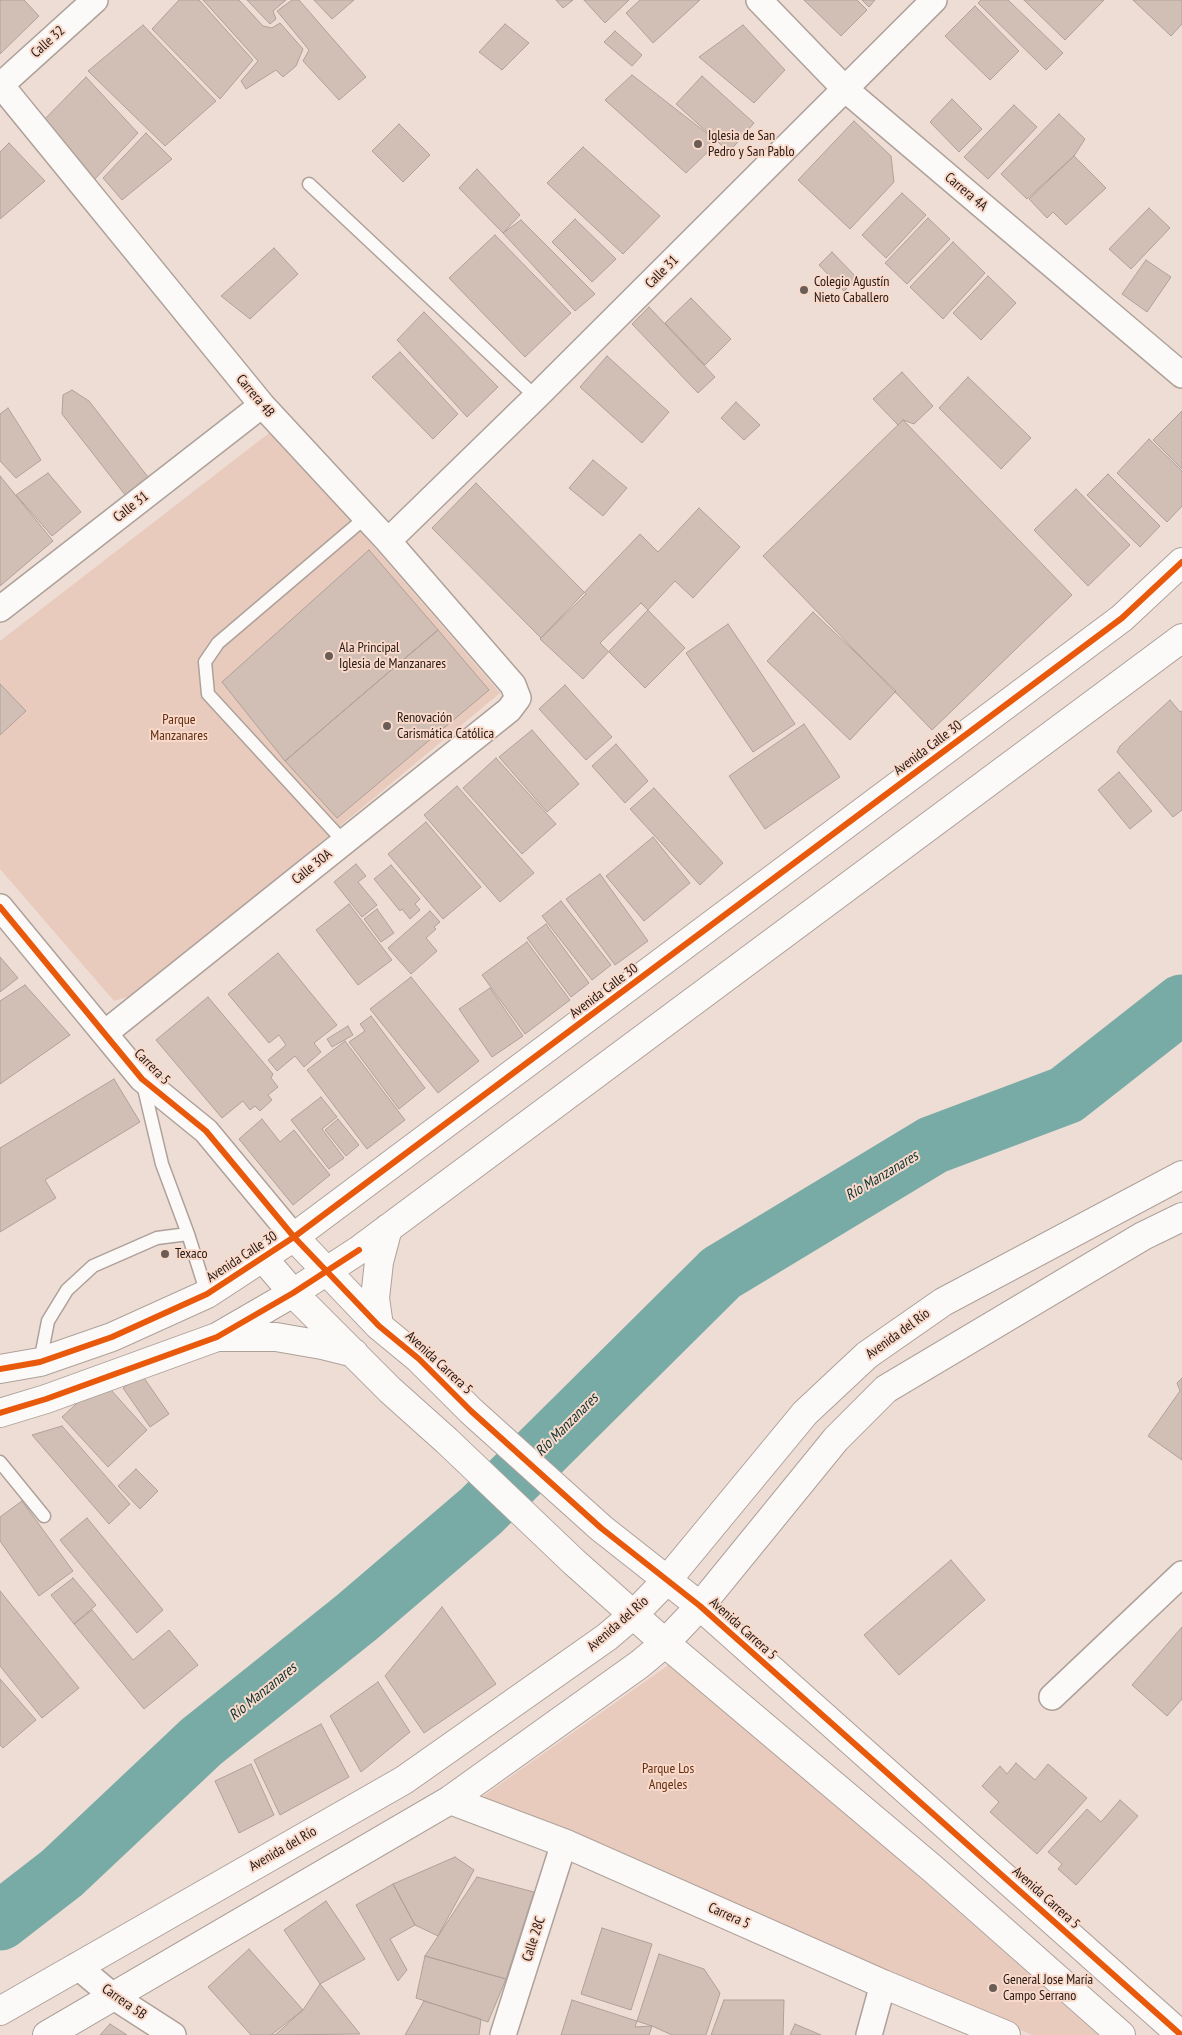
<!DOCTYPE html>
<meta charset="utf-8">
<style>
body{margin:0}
canvas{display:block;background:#eeddd4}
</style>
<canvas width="1182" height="2035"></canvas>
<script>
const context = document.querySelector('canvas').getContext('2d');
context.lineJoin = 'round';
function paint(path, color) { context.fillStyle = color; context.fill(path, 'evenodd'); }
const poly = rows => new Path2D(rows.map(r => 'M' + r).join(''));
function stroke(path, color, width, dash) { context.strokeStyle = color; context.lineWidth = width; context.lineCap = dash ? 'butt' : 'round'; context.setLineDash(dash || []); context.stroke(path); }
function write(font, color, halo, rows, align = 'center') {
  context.font = font + ' "PT Sans Narrow",sans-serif'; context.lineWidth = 4; context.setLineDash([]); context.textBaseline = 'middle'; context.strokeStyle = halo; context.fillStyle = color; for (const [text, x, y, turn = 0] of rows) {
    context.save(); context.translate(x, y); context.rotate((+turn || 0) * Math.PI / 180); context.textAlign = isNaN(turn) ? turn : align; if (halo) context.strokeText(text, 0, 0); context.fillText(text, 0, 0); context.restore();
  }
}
paint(poly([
 [273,430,500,693,138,994,114,1001,0,869,0,641],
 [674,1661,1098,2035,1032,2035,869,1962,482,1797]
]), '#e8cbbd');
stroke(poly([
 [0,1921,62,1873,201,1742,357,1617,481,1511,721,1273,933,1145,1066,1095,1182,1004]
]), '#78aaa6', 59);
const building = poly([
 [0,0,24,0,39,16,0,54,0,0],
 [179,0,199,0,253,60,220,99,152,29,179,0],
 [203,0,239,0,263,26,272,28,280,23,303,49,296,66,283,77,276,70,246,89,241,81,258,61,203,0],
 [247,0,286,0,273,11,276,19,270,24,247,0],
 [292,0,299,0,366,77,339,100,303,61,309,50,277,11,292,0],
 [314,0,354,0,332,19,314,0],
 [556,0,573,0,563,8,556,0],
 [584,0,629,0,605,23,584,0],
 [640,0,700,0,653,43,626,13,640,0],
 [804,0,857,0,867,10,841,36,804,0],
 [862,0,875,0,869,7,862,0],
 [981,0,1008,0,1063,53,1046,70,978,3,981,0],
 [1024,0,1104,0,1065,40,1024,0],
 [1133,0,1182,0,1182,24,1171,36,1133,0],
 [975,6,1019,51,990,80,945,36,975,6],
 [505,24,529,43,502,70,479,52,505,24],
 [143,25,216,101,165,146,88,71,143,25],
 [743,25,785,70,754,103,699,57,743,25],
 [615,31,642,55,632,66,604,42,615,31],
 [632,75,718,142,686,173,605,100,632,75],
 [702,76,754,123,729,152,676,104,702,76],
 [86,77,138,133,93,181,37,127,86,77],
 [952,99,982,129,959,152,930,122,952,99],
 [1014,105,1037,127,988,179,964,157,1014,105],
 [1059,114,1085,139,1074,156,1027,199,1001,174,1059,114],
 [854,121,891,156,894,182,850,229,798,180,854,121],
 [399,124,430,155,403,182,372,151,399,124],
 [146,133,172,159,122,200,103,178,146,133],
 [9,143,45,181,0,219,0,152,9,143],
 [583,147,660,216,623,254,547,183,583,147],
 [1074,156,1106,188,1066,225,1053,212,1047,218,1029,199,1074,156],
 [477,169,520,215,503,233,459,188,477,169],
 [902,193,926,215,886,258,862,235,902,193],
 [1149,208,1170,228,1131,269,1109,249,1149,208],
 [928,218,950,239,907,284,885,263,928,218],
 [575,219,616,259,592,282,552,242,575,219],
 [521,220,595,294,575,311,503,233,521,220],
 [495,235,571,313,525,357,449,278,495,235],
 [953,242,985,273,943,319,910,287,953,242],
 [274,248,298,274,250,319,221,296,274,248],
 [832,252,857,278,844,291,819,265,832,252],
 [1146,260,1171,277,1147,312,1122,294,1146,260],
 [988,276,1016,303,981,340,953,313,988,276],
 [691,298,731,339,705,365,665,323,691,298],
 [649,307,715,377,698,393,632,324,649,307],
 [424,312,498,387,467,417,397,340,424,312],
 [400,352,458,414,433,439,372,377,400,352],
 [607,356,669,412,642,443,580,387,607,356],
 [902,372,933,406,914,424,903,420,898,425,873,399,902,372],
 [968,377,1031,438,1001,469,939,408,968,377],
 [72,390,89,401,148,477,126,496,62,414,63,395,72,390],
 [736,402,760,425,744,440,721,418,736,402],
 [8,408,41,460,16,478,0,461,0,414,8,408],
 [1182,411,1182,469,1153,440,1182,411],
 [903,420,1072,595,932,730,763,556,903,420],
 [1149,439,1182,471,1182,506,1167,522,1117,473,1149,439],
 [593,460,627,488,603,516,569,488,593,460],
 [48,473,81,512,52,536,16,495,48,473],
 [1108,474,1160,526,1140,547,1087,495,1108,474],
 [0,476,53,541,0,586,0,476],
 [476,483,586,594,541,638,432,528,476,483],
 [1076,489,1130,545,1088,586,1034,530,1076,489],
 [699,508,740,547,693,598,675,581,583,679,540,639,640,534,658,552,699,508],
 [369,550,438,630,285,761,222,682,369,550],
 [641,603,685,648,645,688,600,643,641,603],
 [813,612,896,691,850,740,767,661,813,612],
 [728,624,795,724,753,752,686,653,728,624],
 [438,630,489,690,337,818,285,761,438,630],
 [0,684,26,711,0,735,0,684],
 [565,685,612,737,586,760,539,709,565,685],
 [1170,700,1180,712,1182,711,1182,810,1173,817,1117,752,1120,746,1170,700],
 [804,724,840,777,765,829,729,776,804,724],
 [532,730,579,784,547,812,499,757,532,730],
 [616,744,648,781,625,803,592,766,616,744],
 [496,758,556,824,522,854,463,788,496,758],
 [1119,772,1152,811,1130,829,1098,790,1119,772],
 [457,786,534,873,500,902,424,815,457,786],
 [654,788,723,863,700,885,630,809,654,788],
 [426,822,481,887,443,919,388,854,426,822],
 [653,837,690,883,644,921,606,876,653,837],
 [356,864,366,876,358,882,377,905,362,917,334,882,356,864],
 [391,865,420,899,415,904,420,910,410,919,402,909,400,911,374,879,391,865],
 [600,874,648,941,615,965,566,899,600,874],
 [561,901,611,965,592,980,542,916,561,901],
 [349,904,392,960,358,985,316,930,349,904],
 [377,909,394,933,381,942,364,919,377,909],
 [430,911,440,922,434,927,436,929,426,938,437,951,411,974,388,948,430,911],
 [546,924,589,983,571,997,527,938,546,924],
 [527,942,570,1000,525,1034,482,975,527,942],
 [278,953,337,1025,314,1043,321,1052,304,1067,295,1056,277,1071,268,1060,286,1045,279,1035,269,1043,228,994,278,953],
 [0,957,18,978,0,992,0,957],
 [411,977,479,1061,438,1093,370,1009,411,977],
 [25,985,70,1035,0,1084,0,1001,25,985],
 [490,988,523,1036,492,1057,459,1009,490,988],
 [208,997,273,1074,271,1078,278,1087,268,1095,272,1100,260,1111,255,1106,250,1110,243,1101,222,1118,156,1040,208,997],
 [371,1016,425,1088,399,1109,349,1042,365,1031,360,1024,371,1016],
 [348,1026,353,1035,332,1047,327,1039,348,1026],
 [345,1041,405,1120,367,1149,307,1070,345,1041],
 [114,1079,140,1122,45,1180,56,1198,0,1232,0,1148,114,1079],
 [321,1097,337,1117,322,1129,344,1158,329,1169,291,1120,321,1097],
 [262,1119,280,1142,294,1130,330,1175,293,1205,239,1139,262,1119],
 [338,1119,359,1145,346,1156,325,1130,338,1119],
 [142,1375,169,1414,150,1427,123,1388,142,1375],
 [1182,1378,1182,1460,1148,1436,1180,1391,1177,1383,1182,1378],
 [102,1380,147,1430,108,1467,62,1417,102,1380],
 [62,1426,130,1504,109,1524,32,1435,62,1426],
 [136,1469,158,1491,140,1509,118,1486,136,1469],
 [22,1501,73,1571,39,1596,0,1541,0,1517,22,1501],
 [87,1518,163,1610,137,1633,60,1540,87,1518],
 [951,1560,985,1600,899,1675,864,1635,951,1560],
 [73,1578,96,1605,74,1624,51,1595,73,1578],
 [0,1591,79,1688,42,1718,0,1666,0,1591],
 [442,1607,496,1684,424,1733,385,1676,442,1607],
 [92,1610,133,1660,169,1630,198,1665,144,1709,74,1624,92,1610],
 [1182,1627,1182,1699,1167,1716,1132,1685,1182,1627],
 [0,1679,36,1720,3,1748,0,1745,0,1679],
 [378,1682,410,1732,361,1772,330,1716,378,1682],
 [321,1724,349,1777,280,1815,254,1760,321,1724],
 [1016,1763,1035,1780,1048,1764,1087,1798,1037,1854,990,1812,999,1802,982,1786,1000,1766,1007,1774,1016,1763],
 [251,1764,274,1815,239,1833,215,1781,251,1764],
 [1120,1800,1138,1816,1076,1885,1058,1869,1062,1864,1048,1852,1087,1809,1101,1822,1120,1800],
 [455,1857,474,1870,438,1936,415,1925,393,1884,455,1857],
 [477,1877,534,1892,506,1979,425,1956,477,1877],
 [393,1884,415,1925,390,1939,407,1970,398,1981,356,1905,393,1884],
 [326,1901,365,1959,320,1984,284,1930,326,1901],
 [602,1928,652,1944,631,2010,581,1994,602,1928],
 [249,1949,303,2010,275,2035,251,2035,208,1987,249,1949],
 [659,1954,704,1969,720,1993,706,2035,672,2035,652,2026,635,2027,659,1954],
 [425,1956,506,1979,488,2022,416,1998,425,1956],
 [320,1984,360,2034,271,2035,303,2010,320,1984],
 [572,2000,652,2026,649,2035,561,2035,572,2000],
 [724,2000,784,2000,783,2035,711,2035,724,2000],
 [424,2001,481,2019,479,2035,405,2035,424,2001],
 [110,2024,127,2035,100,2035,110,2024],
 [795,2024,821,2035,790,2035,795,2024]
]);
paint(building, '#d1bfb6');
stroke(building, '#aea19a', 1);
const lane = poly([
 [309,184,536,397],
 [344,842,208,694,205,662,218,643,366,517],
 [143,1084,162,1164,188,1234,207,1294],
 [40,1362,48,1321,67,1290,93,1266,157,1238,188,1234],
 [0,1462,44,1516]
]);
const street = poly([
 [759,0,845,89,1182,375],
 [0,84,262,405,388,541,513,685,518,698,509,710,105,1033],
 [1,85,95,0],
 [388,541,536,397,934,0],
 [0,609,262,405],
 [0,907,142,1079,206,1131,294,1237],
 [1052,1697,1182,1574],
 [77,1966,114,1997,173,2035],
 [503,2035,564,1843],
 [869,2035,883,1984]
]);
const secondary = poly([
 [294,1237,379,1326,419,1359,471,1411,601,1528,700,1606,1181,2035],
 [263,1258,293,1293,390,1390,447,1441,574,1562,665,1643,933,1869,1121,2035],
 [379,1326,375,1298,379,1262,388,1228],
 [219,1337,276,1337,322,1345,354,1353],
 [0,1369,40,1362,112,1337,207,1294,294,1237,1122,618,1182,562],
 [0,1413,46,1399,217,1337,293,1293,359,1250,1182,638],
 [450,1800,564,1843,883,1984,1006,2035],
 [0,2011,404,1780,607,1637,634,1614,668,1579,805,1413,867,1355,943,1302,1182,1175],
 [47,2035,450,1800,640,1664,665,1643,700,1606,836,1439,886,1389,1143,1236,1182,1217]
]);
stroke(lane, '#aea19a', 15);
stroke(street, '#aea19a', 28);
stroke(secondary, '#aea19a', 30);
stroke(lane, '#fcfaf9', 12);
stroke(street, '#fcfaf9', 25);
stroke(secondary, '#fcfaf9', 28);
stroke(poly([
 [0,907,142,1079,206,1131,294,1237,379,1326,419,1359,471,1411,601,1528,700,1606,1181,2035],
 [0,1369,40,1362,112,1337,207,1294,294,1237,1122,618,1182,562],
 [0,1413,46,1399,217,1337,293,1293,359,1250]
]), '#e8590c', 6);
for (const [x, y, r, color] of [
 [698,144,5,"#6a5d56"],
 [804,290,5,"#6a5d56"],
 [329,656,5,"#6a5d56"],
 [387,726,5,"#6a5d56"],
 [165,1254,5,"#6a5d56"],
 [993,1988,5,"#6a5d56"]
]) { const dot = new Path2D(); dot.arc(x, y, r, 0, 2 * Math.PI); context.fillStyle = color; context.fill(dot); stroke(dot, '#f9d9ca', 2); }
write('14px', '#231812', '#f9d9ca', [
 ["Calle 32",48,42,-42],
 ["Carrera 4A",966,192,40],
 ["Calle 31",662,272,-45],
 ["Carrera 4B",255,396,50],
 ["Calle 31",131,507,-38],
 ["Avenida Calle 30",928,748,-37],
 ["Calle 30A",312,867,-39],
 ["Avenida Calle 30",604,991,-37],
 ["Carrera 5",152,1067,45],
 ["Avenida Calle 30",242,1257,-33],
 ["Avenida del Río",898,1334,-36],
 ["Avenida Carrera 5",439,1363,43],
 ["Avenida del Río",618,1624,-41],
 ["Avenida Carrera 5",743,1629,42],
 ["Avenida del Río",283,1849,-30],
 ["Avenida Carrera 5",1046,1898,42],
 ["Carrera 5",729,1916,24],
 ["Calle 28C",534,1939,-72],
 ["Carrera 5B",124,2002,35]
]);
write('14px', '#231812', '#f9d9ca', [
 ["Iglesia de San",708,136],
 ["Pedro y San Pablo",708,152],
 ["Colegio Agustín",814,282],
 ["Nieto Caballero",814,298],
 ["Ala Principal",339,648],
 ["Iglesia de Manzanares",339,664],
 ["Renovación",397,718],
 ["Carismática Católica",397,734],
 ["Texaco",175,1254],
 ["General Jose María",1003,1980],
 ["Campo Serrano",1003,1996]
], 'left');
write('14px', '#602d0f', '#f9d9ca', [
 ["Parque",179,720],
 ["Manzanares",179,736],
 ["Parque Los",668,1769],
 ["Angeles",668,1785]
]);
write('italic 15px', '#0a3231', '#f9d9ca', [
 ["Río Manzanares",882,1176,-31],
 ["Río Manzanares",567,1425,-45],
 ["Río Manzanares",263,1692,-39]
]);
</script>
